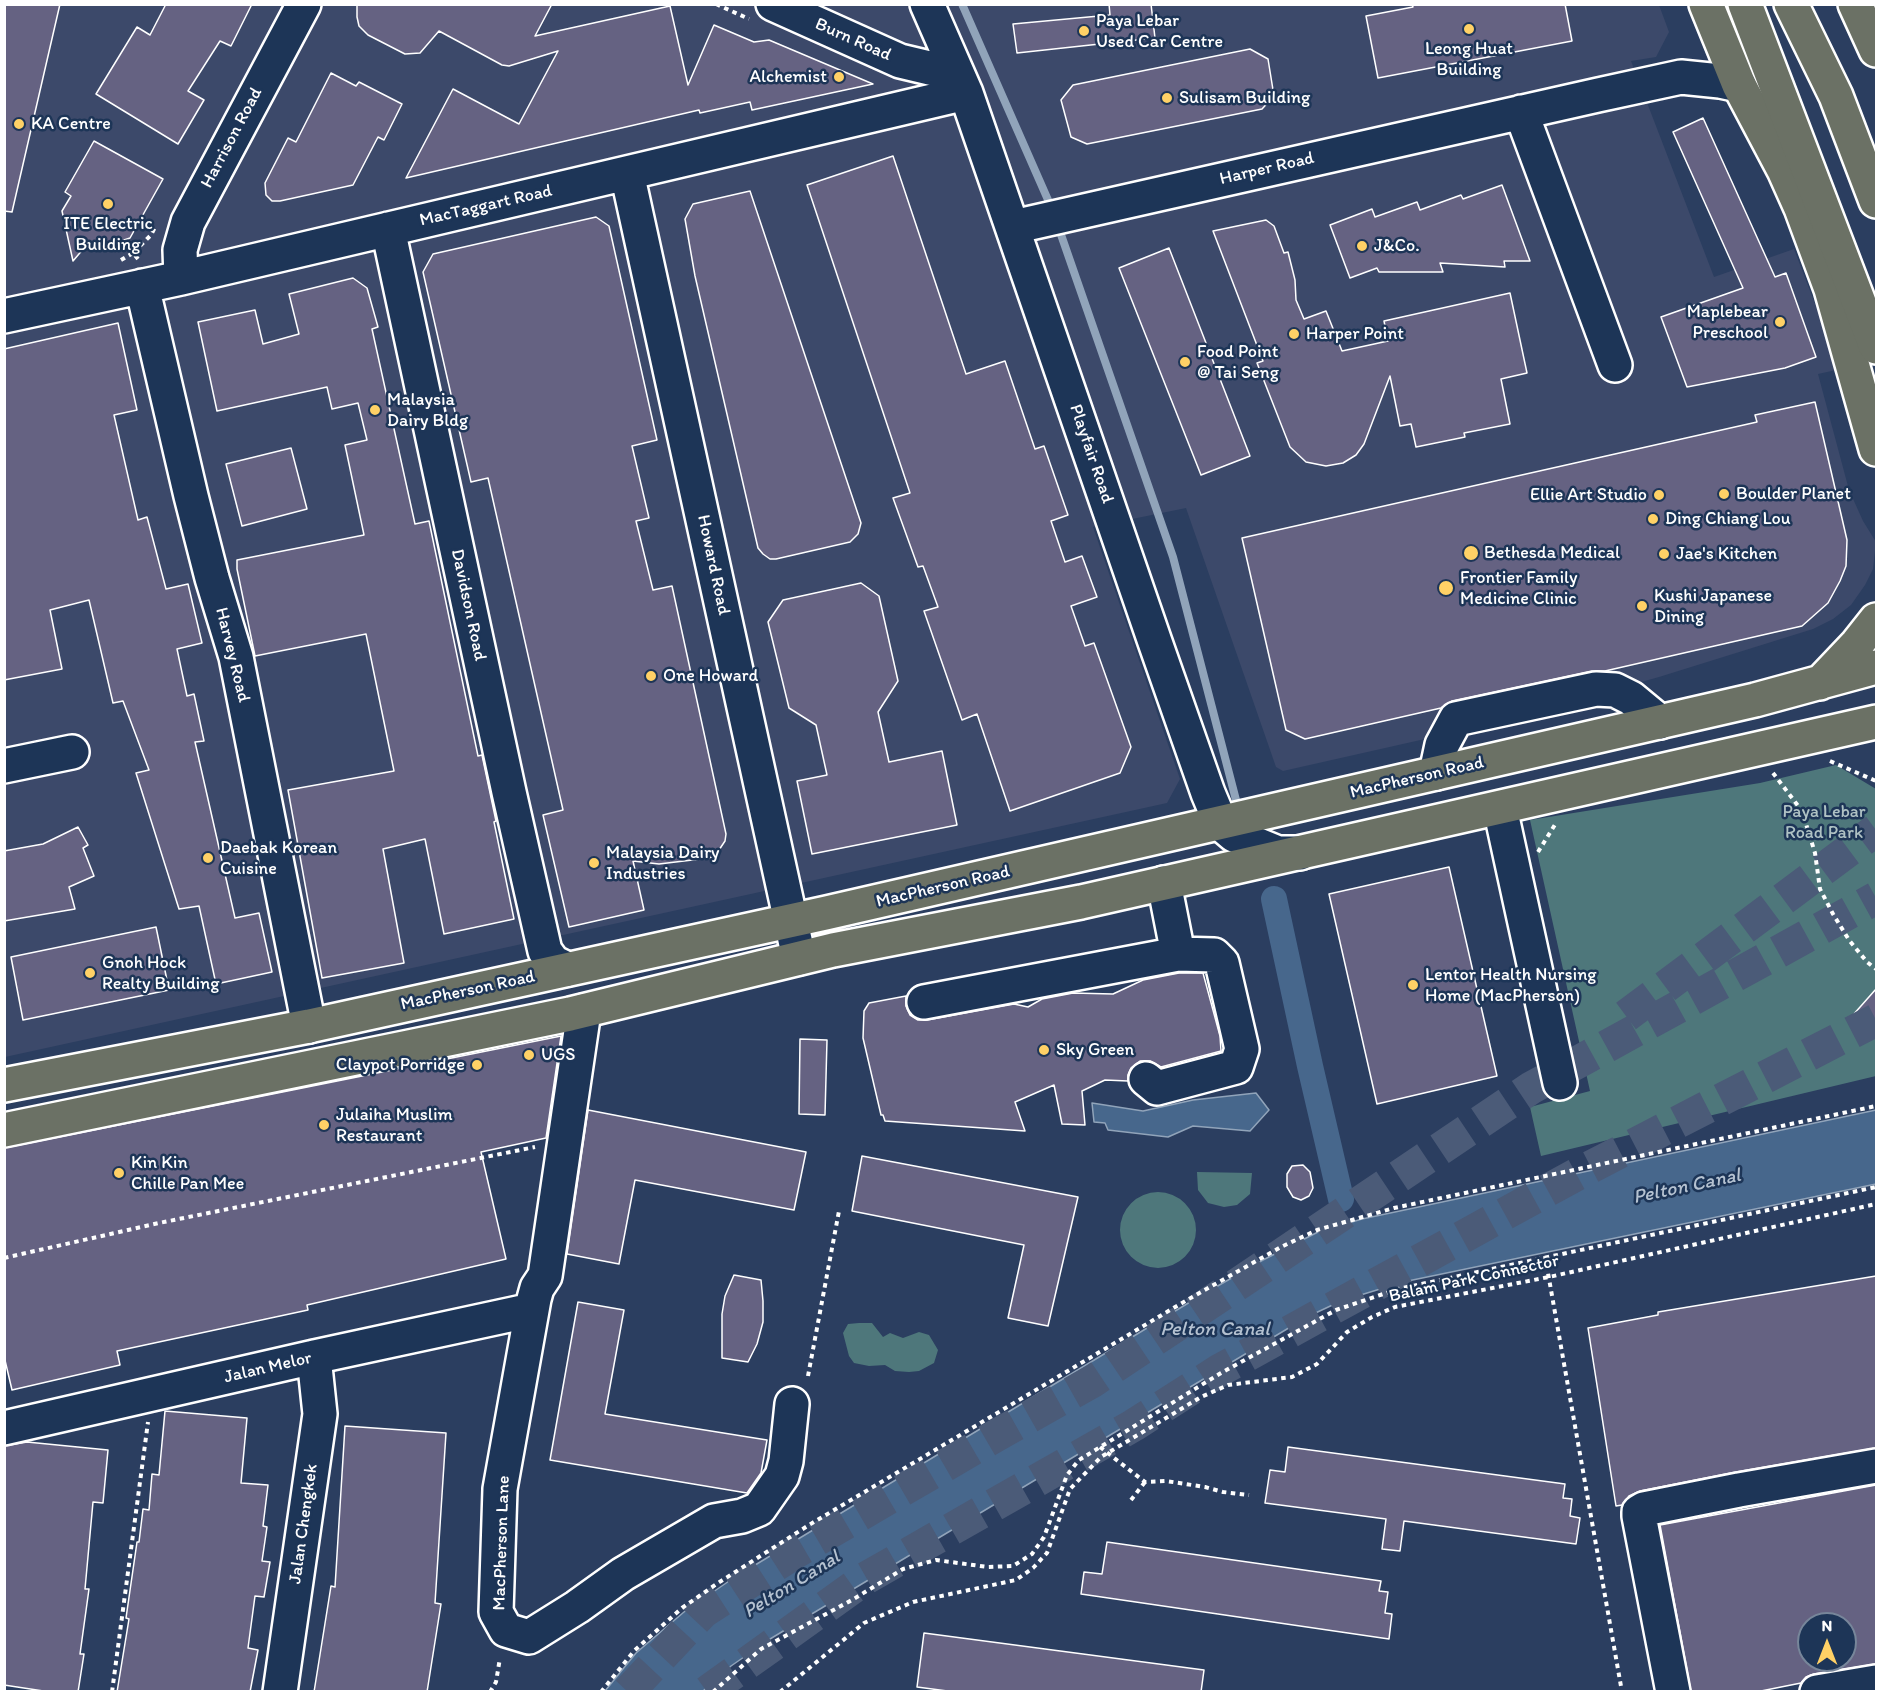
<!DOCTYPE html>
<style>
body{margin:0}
#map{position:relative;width:1881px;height:1696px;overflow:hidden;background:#2b3e60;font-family:Itim,sans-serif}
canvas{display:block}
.frame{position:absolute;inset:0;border:6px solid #fff;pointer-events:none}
.north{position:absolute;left:1797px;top:1612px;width:60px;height:60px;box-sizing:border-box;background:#1d3557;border:2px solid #77869a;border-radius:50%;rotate:0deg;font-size:16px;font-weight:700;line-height:24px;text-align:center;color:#fff}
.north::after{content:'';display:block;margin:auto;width:21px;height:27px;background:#ffd166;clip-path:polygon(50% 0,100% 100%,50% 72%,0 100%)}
</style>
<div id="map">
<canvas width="1881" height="1696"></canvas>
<div class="frame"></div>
<div class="north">N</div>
</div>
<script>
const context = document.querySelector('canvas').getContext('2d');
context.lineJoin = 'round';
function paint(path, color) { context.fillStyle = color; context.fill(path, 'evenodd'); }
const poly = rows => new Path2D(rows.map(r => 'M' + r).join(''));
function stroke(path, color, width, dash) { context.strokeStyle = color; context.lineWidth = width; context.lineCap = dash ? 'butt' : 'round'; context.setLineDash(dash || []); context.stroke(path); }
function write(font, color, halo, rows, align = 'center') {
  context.font = font + ' Itim,sans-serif'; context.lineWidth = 5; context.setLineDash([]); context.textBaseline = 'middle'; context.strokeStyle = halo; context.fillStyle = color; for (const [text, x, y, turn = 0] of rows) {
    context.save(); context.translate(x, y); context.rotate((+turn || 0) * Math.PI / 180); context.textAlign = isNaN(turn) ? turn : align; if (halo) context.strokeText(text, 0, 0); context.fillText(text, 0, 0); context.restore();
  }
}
paint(poly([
 [4,5,1659,5,1669,32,1656,57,1631,61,1714,277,1794,249,1817,309,1836,370,1818,374,1849,490,1863,521,1876,542,1873,569,1865,585,1851,605,1833,619,1813,629,1659,677,1496,723,1283,771,1276,767,1186,508,1093,527,1180,779,1167,803,5,1057]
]), '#3c496a');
paint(poly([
 [1836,765,1876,789,1876,1076,1541,1156,1530,1107,1590,1091,1530,820,1760,783],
 [1197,1172,1252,1173,1250,1194,1237,1205,1224,1207,1208,1203,1198,1190],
 '1120 1230a38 38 0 1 1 76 0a38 38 0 1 1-76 0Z',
 [859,1323,872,1323,883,1337,890,1333,903,1338,919,1332,929,1335,938,1350,934,1363,919,1371,909,1372,895,1371,885,1365,869,1366,854,1363,849,1356,843,1333,848,1324]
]), '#4e777b');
const water = poly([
 [1256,1093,1269,1110,1250,1131,1193,1126,1168,1137,1108,1130,1105,1123,1094,1122,1092,1103,1143,1111,1193,1100,1256,1093],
 [1876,1110,1876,1184,1403,1282,1341,1301,1307,1317,770,1639,731,1666,703,1691,605,1691,636,1653,684,1612,732,1579,1195,1299,1263,1260,1318,1232,1362,1219,1876,1110]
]);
paint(water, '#47678c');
stroke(water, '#91a4ba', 1.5);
stroke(poly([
 [962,4,1052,209],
 [1058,226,1173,557,1236,800]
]), '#91a4ba', 8);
stroke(poly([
 [1274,899,1310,1066,1341,1199]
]), '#47678c', 26);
const building = poly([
 [4,4,60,4,12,212,4,211,4,4],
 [166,4,252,4,231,46,220,41,188,91,204,100,178,144,96,94,137,27,150,35,166,4],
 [357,4,552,4,535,36,670,6,688,85,714,25,754,42,769,40,873,84,752,110,750,102,700,113,699,110,406,178,453,89,519,124,558,51,509,66,502,65,439,31,420,53,405,54,368,35,359,26,357,17,357,4],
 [1109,4,1151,4,1155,38,1017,53,1013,24,1110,15,1109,4],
 [1412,4,1565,4,1572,41,1378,78,1366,16,1413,7,1412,4],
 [1250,49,1268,59,1274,96,1262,109,1087,144,1071,137,1061,100,1073,85,1250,49],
 [331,73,356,86,359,82,402,104,384,140,378,137,353,185,280,201,272,201,266,195,265,183,288,138,296,142,331,73],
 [1703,118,1775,277,1786,273,1816,357,1785,368,1687,387,1661,317,1743,288,1673,132,1703,118],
 [94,141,163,179,130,238,100,248,90,241,73,261,62,211,71,196,65,192,94,141],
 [893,156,966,374,1005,361,1035,449,1044,446,1068,515,1051,521,1065,562,1082,556,1097,597,1071,606,1085,646,1094,643,1131,747,1120,773,1010,811,977,714,962,720,924,611,938,607,923,566,918,567,893,498,910,493,807,185,893,156],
 [1502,185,1530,261,1504,261,1505,267,1440,263,1443,272,1379,272,1377,268,1350,278,1330,225,1372,209,1375,217,1417,202,1420,210,1461,195,1463,199,1502,185],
 [750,191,861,523,858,534,850,542,776,559,770,559,763,554,758,548,695,276,685,219,693,204,750,191],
 [596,217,609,226,657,440,632,446,649,518,636,521,653,590,672,586,726,834,725,841,715,856,709,858,659,864,633,861,644,910,569,927,543,815,563,810,488,478,471,482,423,272,433,254,596,217],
 [1266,220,1274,226,1284,253,1288,252,1295,280,1296,300,1304,319,1326,311,1342,351,1388,341,1384,321,1510,293,1527,373,1501,379,1510,424,1464,433,1465,437,1416,447,1411,424,1400,426,1390,376,1364,444,1356,455,1343,463,1326,466,1306,462,1290,447,1257,363,1263,361,1213,231,1266,220],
 [1169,248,1250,456,1201,475,1119,268,1169,248],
 [353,278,367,288,378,327,372,329,415,524,429,521,478,756,482,755,496,821,494,822,514,919,444,934,425,839,383,849,404,963,322,978,288,790,394,771,366,634,255,656,237,569,237,560,364,535,345,445,367,440,358,403,332,409,327,387,217,411,198,322,255,310,263,344,299,334,289,294,353,278],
 [118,323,137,410,114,415,138,520,147,517,166,589,188,584,202,643,177,649,187,696,194,694,204,741,195,742,235,918,259,913,272,972,216,984,199,906,179,909,136,773,149,770,123,701,113,703,89,600,50,610,62,669,4,680,4,349,118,323],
 [1815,402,1847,540,1846,566,1840,581,1828,603,1802,626,1605,671,1592,671,1452,701,1441,708,1305,739,1286,730,1242,538,1757,422,1755,415,1815,402],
 [291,448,307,509,242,526,226,464,291,448],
 [861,583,879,596,898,681,878,712,889,762,942,751,957,825,812,854,797,781,827,775,816,725,789,708,768,622,783,600,861,583],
 [78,827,88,845,83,848,94,876,69,887,75,909,4,921,4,851,43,844,78,827],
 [1449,867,1497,1076,1377,1104,1329,894,1449,867],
 [156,927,169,990,23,1020,11,957,156,927],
 [1179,973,1203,973,1220,1036,1221,1051,1161,1067,1150,1061,1140,1061,1131,1068,1128,1075,1128,1081,1105,1080,1082,1091,1085,1125,1062,1124,1054,1085,1015,1102,1025,1131,885,1121,883,1115,881,1115,863,1038,864,1011,869,1003,906,996,906,1006,910,1015,918,1020,927,1020,1014,1004,1028,1007,1042,999,1073,993,1113,994,1143,980,1179,973],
 [1876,989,1876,1036,1853,1015,1876,989],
 [561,1036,546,1138,481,1152,506,1259,307,1305,308,1310,117,1351,120,1365,12,1390,4,1356,4,1148,561,1036],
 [800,1039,827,1040,825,1115,799,1114,800,1039],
 [588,1110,806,1152,794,1210,635,1180,619,1264,567,1254,588,1110],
 [862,1156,1078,1197,1048,1326,1008,1318,1024,1245,852,1211,862,1156],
 [1303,1165,1310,1172,1313,1188,1309,1196,1301,1200,1293,1197,1287,1187,1287,1174,1292,1166,1303,1165],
 [734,1275,761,1280,763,1301,763,1322,757,1344,748,1362,722,1358,722,1314,725,1296,734,1275],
 [1876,1276,1876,1448,1736,1472,1640,1491,1629,1496,1622,1505,1616,1506,1588,1328,1658,1315,1658,1312,1876,1276],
 [578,1302,624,1310,605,1414,767,1440,761,1473,747,1493,550,1460,578,1302],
 [165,1411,247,1418,241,1483,268,1485,263,1526,267,1527,262,1561,270,1562,264,1597,255,1596,248,1648,258,1650,250,1692,117,1692,129,1619,126,1618,137,1542,139,1542,143,1509,149,1510,152,1474,159,1475,165,1411],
 [345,1426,446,1433,435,1603,441,1604,427,1692,314,1692,331,1586,335,1587,345,1426],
 [27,1442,108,1450,103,1503,93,1502,85,1589,89,1589,80,1654,84,1654,78,1692,50,1692,4,1685,4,1446,27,1442],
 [1288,1447,1565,1484,1563,1498,1572,1499,1570,1516,1580,1518,1576,1544,1404,1521,1400,1551,1382,1549,1386,1519,1265,1503,1270,1470,1285,1472,1288,1447],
 [1876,1485,1876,1664,1814,1674,1806,1677,1801,1683,1756,1692,1691,1692,1660,1525,1876,1485],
 [1809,1624,1845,1624,1845,1660,1809,1660,1809,1624],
 [1107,1542,1381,1581,1379,1591,1388,1592,1385,1613,1392,1614,1389,1639,1081,1594,1084,1572,1102,1574,1107,1542],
 [924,1633,1204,1670,1201,1692,955,1692,917,1687,924,1633]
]);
paint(building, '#656282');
stroke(building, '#fff', 1.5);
stroke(poly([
 [1626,1016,1876,830],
 [628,1692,703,1612,796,1552,997,1435,1093,1381,1531,1088,1876,898],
 [707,1692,866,1578,1134,1425,1220,1370,1581,1172,1876,1020]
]), '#4b5b78', 33, [33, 16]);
const minor = poly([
 [773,4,900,61,942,71,965,92],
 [927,4,966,93,1155,642,1208,793,1221,824,1234,835,1278,853,1300,853],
 [1521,112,1615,365],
 [627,173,799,958],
 [1013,227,1598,95,1681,77,1720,81,1739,85],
 [388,229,509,792,545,951,553,962,567,969],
 [181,278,180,250,188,222,304,4],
 [142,286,191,496,212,578,236,657,309,1026],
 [4,316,181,278,966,93],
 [4,766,72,752],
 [1436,773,1442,745,1456,719,1596,689,1615,690,1631,698,1660,722],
 [1500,808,1560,1083],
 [924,1002,1178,954],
 [584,1011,545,1276,537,1288,534,1299,500,1489,496,1612,506,1630,529,1637,577,1607,623,1574,714,1521,742,1516,759,1509,782,1476,786,1461,792,1404],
 [1146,1079,1157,1088,1236,1067,1242,1049,1222,963,1214,955,1178,954,1164,883],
 [4,1428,314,1357,532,1310],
 [280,1692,320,1414,314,1357],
 [1673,1692,1639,1516,1639,1512,1644,1509,1739,1490,1876,1466],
 [1817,1692,1876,1682]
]);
const major = poly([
 [1706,4,1739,85,1784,170,1801,208,1831,289,1876,449],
 [1791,4,1836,96,1876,201],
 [1855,4,1876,50],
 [1820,683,1857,644,1876,620],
 [4,1085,309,1026,826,913,1755,700,1876,667],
 [4,1130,570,1014,833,950,1081,902,1876,722]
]);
const highway = poly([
 [1745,4,1876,347]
]);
stroke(minor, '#fff', 38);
stroke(major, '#fff', 38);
stroke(highway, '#fff', 38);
stroke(poly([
 [716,4,749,19],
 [138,259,133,253,151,235,156,225],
 [121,260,133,253],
 [1830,761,1876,781],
 [1773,773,1802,811,1815,853,1820,889,1833,914,1849,940,1867,962,1876,969],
 [1538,852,1556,823],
 [1545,1256,1622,1692],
 [4,1258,159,1223,535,1147],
 [808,1376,839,1211],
 [1100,1447,1145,1482,1166,1481,1205,1487,1223,1492,1249,1495],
 [1131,1500,1145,1482],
 [112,1692,148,1422],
 [490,1692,496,1682,500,1658],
 [601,1692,634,1651,682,1608,718,1583,809,1525,1187,1300,1281,1247,1317,1230,1394,1208,1876,1106],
 [713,1692,761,1649,852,1600,903,1569,936,1560,988,1567,1013,1566,1032,1554,1044,1537,1067,1475,1079,1460,1221,1373,1336,1310,1398,1289,1876,1187],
 [780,1692,864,1623,913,1602,1016,1580,1033,1568,1047,1553,1070,1489,1101,1457,1201,1397,1228,1385,1292,1377,1317,1364,1347,1332,1372,1317,1395,1307,1549,1277,1876,1204]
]), '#fff', 4, [4.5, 4.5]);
stroke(minor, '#1d3557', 33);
stroke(major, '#6b7165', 33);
stroke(highway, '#6b7165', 33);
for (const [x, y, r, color] of [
 [1469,29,6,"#ffd166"],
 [1084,31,6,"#ffd166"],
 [839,77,6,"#ffd166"],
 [1167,98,6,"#ffd166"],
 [19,124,6,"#ffd166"],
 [108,204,6,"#ffd166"],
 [1362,246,6,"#ffd166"],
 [1780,322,6,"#ffd166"],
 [1294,334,6,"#ffd166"],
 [1185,362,6,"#ffd166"],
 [375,410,6,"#ffd166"],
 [1724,494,6,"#ffd166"],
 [1659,495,6,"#ffd166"],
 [1653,519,6,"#ffd166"],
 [1471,553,8,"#ffd166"],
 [1664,554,6,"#ffd166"],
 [1446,588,8,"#ffd166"],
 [1642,606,6,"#ffd166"],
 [651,676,6,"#ffd166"],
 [208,858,6,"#ffd166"],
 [594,863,6,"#ffd166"],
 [90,973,6,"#ffd166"],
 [1413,985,6,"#ffd166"],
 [1044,1050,6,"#ffd166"],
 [529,1055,6,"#ffd166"],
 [477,1065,6,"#ffd166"],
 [324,1125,6,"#ffd166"],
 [119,1173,6,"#ffd166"]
]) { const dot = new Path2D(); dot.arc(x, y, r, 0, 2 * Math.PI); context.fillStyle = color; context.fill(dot); stroke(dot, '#1d3557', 2); }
write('18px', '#fff', '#1d3557', [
 ["Paya Lebar",1096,21],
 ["Used Car Centre",1096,42],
 ["Leong Huat",1469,49,"center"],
 ["Building",1469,70,"center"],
 ["Alchemist",827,77,"right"],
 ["Sulisam Building",1179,98],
 ["KA Centre",31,124],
 ["ITE Electric",108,224,"center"],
 ["Building",108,245,"center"],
 ["J&Co.",1374,246],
 ["Maplebear",1768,312,"right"],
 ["Preschool",1768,333,"right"],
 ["Harper Point",1306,334],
 ["Food Point",1197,352],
 ["@ Tai Seng",1197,373],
 ["Malaysia",387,400],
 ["Dairy Bldg",387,421],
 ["Boulder Planet",1736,494],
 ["Ellie Art Studio",1647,495,"right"],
 ["Ding Chiang Lou",1665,519],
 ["Bethesda Medical",1484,553],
 ["Jae's Kitchen",1676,554],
 ["Frontier Family",1460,578],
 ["Medicine Clinic",1460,599],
 ["Kushi Japanese",1654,596],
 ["Dining",1654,617],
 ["One Howard",663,676],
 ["Daebak Korean",220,848],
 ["Cuisine",220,869],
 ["Malaysia Dairy",606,853],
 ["Industries",606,874],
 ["Gnoh Hock",102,963],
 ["Realty Building",102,984],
 ["Lentor Health Nursing",1425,975],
 ["Home (MacPherson)",1425,996],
 ["Sky Green",1056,1050],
 ["UGS",541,1055],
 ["Claypot Porridge",465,1065,"right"],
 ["Julaiha Muslim",336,1115],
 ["Restaurant",336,1136],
 ["Kin Kin",131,1163],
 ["Chille Pan Mee",131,1184]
], 'left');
write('18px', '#fff', '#1d3557', [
 ["Burn Road",853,40,24],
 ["Harrison Road",232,138,-62],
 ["Harper Road",1267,169,-13],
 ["MacTaggart Road",486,206,-13],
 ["Playfair Road",1091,454,71],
 ["Howard Road",713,565,78],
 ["Davidson Road",468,605,78],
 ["Harvey Road",232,655,76],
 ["MacPherson Road",1417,778,-13],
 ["MacPherson Road",943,887,-13],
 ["MacPherson Road",468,991,-12],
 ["Balam Park Connector",1474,1279,-12],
 ["Jalan Melor",268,1368,-13],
 ["Jalan Chengkek",304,1524,-82],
 ["MacPherson Lane",502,1543,-88]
]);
write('18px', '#afc2c4', '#1d3557', [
 ["Paya Lebar",1824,812],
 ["Road Park",1824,833]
]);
write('italic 20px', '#b5c2d1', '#1d3557', [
 ["Pelton Canal",1687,1187,-12],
 ["Pelton Canal",1215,1330],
 ["Pelton Canal",792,1585,-32]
]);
</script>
